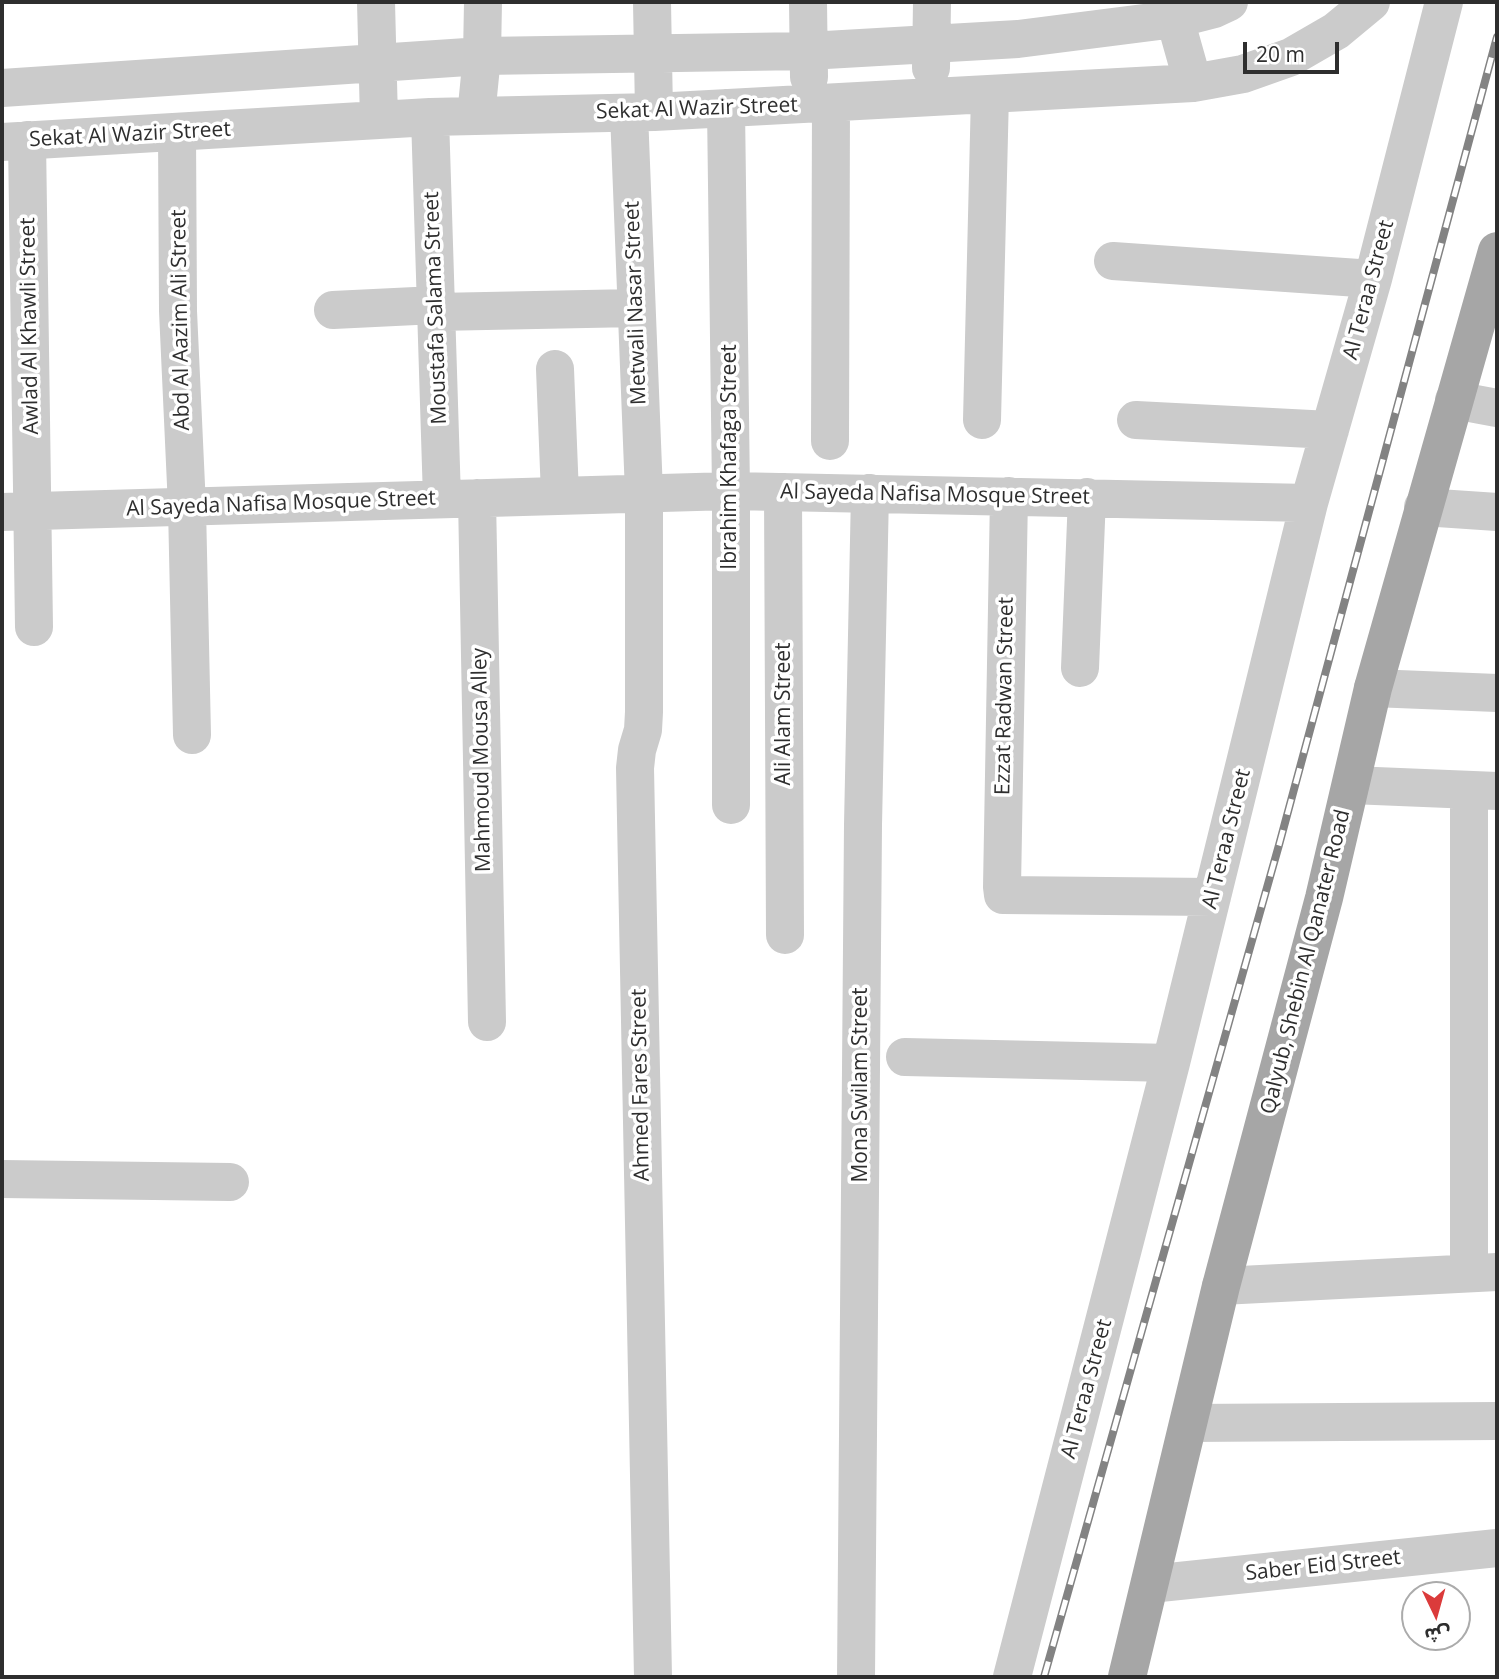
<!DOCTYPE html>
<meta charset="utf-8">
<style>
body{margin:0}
#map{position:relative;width:1499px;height:1679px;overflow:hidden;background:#fff;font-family:"Open Sans","Noto Sans Arabic",sans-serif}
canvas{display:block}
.frame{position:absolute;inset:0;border:4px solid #2e2e2e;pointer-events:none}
.north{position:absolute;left:1401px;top:1581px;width:70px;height:70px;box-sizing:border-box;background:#fff;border:2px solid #ababab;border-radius:50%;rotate:175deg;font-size:19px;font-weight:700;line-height:28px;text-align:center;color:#2e2e2e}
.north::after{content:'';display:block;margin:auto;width:24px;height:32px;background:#db3b3b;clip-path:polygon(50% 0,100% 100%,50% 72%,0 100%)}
.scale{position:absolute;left:1243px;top:42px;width:96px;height:32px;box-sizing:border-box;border:4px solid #2e2e2e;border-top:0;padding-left:9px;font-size:21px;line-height:24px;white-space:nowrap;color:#2e2e2e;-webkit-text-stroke:5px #fff;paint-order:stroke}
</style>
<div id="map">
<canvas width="1499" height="1679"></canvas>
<div class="frame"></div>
<div class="north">ش</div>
<div class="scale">20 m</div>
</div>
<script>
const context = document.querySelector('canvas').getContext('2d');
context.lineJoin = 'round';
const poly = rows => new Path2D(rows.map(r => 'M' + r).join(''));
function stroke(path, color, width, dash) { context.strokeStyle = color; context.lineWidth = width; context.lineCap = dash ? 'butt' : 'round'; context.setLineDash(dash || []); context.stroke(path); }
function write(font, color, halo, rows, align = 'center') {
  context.font = font + ' "Open Sans",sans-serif'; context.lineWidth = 7; context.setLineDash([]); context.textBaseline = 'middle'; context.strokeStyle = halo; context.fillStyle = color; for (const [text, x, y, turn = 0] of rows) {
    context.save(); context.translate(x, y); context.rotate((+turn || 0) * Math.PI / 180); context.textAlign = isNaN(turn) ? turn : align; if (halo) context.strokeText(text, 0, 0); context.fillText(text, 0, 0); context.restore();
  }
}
stroke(poly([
 [376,2,379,120],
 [652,2,654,112],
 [808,2,809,77],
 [1175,19,1193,83],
 [931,68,932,2],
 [2,88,482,56,808,51,1018,39,1175,19,1214,9,1229,2],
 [726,108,731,491,731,805],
 [629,113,644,493,644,712,643,730,637,750,635,768,653,1677],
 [476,116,482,56,483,2],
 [430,117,442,499],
 [177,132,178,311,187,507,192,735],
 [27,140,34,627],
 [2,142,430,117,654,112,1193,83,1243,74,1291,57,1336,31,1371,2],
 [1113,261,1373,279],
 [333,310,436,305],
 [436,312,636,308],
 [555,369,560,495],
 [1454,400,1497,408],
 [982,420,990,94],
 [1136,420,1330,430],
 [830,441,831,103],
 [783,492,785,935],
 [1009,496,1002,887,1003,895,1212,897],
 [477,498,487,1022],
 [1423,507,1497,512],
 [2,512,731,491,1309,503],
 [1080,668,1087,497],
 [1373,688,1497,693],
 [1351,785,1497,791],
 [905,1057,1171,1063],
 [2,1179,230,1182],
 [1469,1273,1469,790],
 [1221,1286,1497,1272],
 [1189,1423,1497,1421],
 [1150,1584,1497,1548],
 [856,1677,863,825,870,493],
 [1012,1677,1171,1063,1309,503,1373,279,1444,2]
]), '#cbcbcb', 38);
stroke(poly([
 [1127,1677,1221,1286,1324,898,1373,688,1497,251]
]), '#a6a6a6', 38);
const rail = poly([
 [1044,1677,1279,845,1497,37]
]);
stroke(rail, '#838383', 8);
stroke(rail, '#fff', 5, [16]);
write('21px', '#2e2e2e', '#fff', [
 ["Sekat Al Wazir Street",697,109,-2],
 ["Sekat Al Wazir Street",130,135,-3],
 ["Al Teraa Street",1369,290,-75],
 ["Metwali Nasar Street",636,303,-92],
 ["Moustafa Salama Street",436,308,-92],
 ["Abd Al Aazim Ali Street",181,320,-91],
 ["Awlad Al Khawli Street",30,326,-91],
 ["Ibrahim Khafaga Street",730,457,-90],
 ["Al Sayeda Nafisa Mosque Street",935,495,1],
 ["Al Sayeda Nafisa Mosque Street",281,504,-2],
 ["Ezzat Radwan Street",1005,696,-89],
 ["Ali Alam Street",784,714,-90],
 ["Mahmoud Mousa Alley",482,760,-91],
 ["Al Teraa Street",1227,839,-76],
 ["Qalyub, Shebin Al Qanater Road",1306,962,-76],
 ["Ahmed Fares Street",641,1085,-91],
 ["Mona Swilam Street",861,1085,-90],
 ["Al Teraa Street",1087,1389,-75],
 ["Saber Eid Street",1323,1566,-6]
]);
</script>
